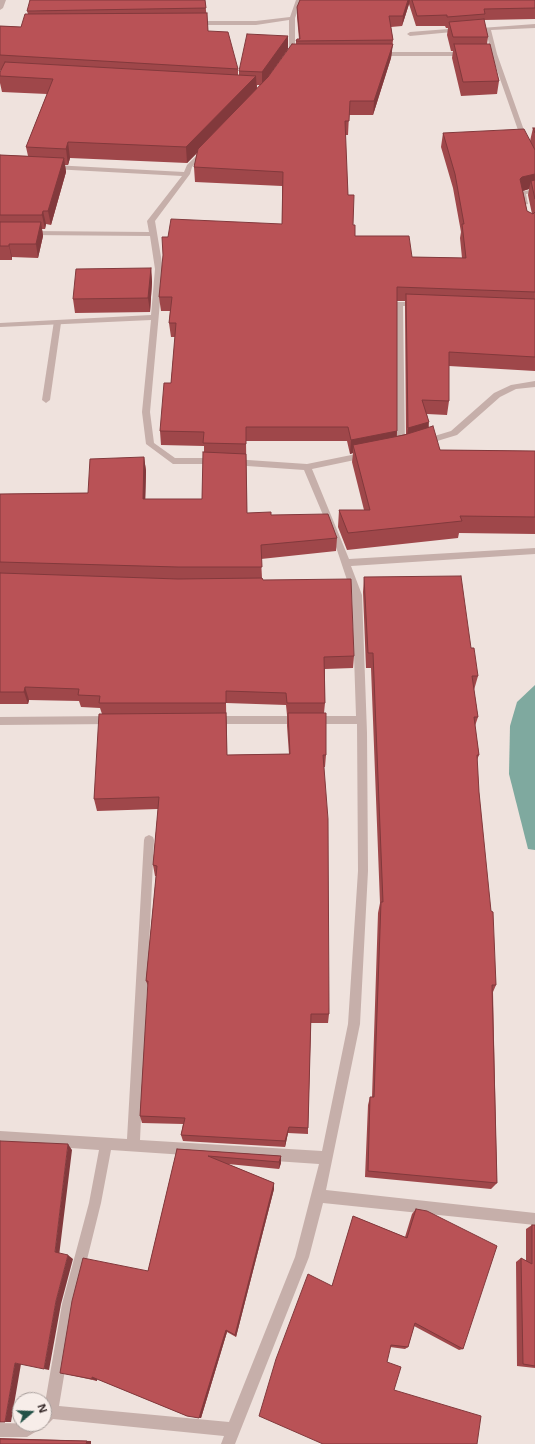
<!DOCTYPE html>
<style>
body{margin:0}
#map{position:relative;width:535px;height:1444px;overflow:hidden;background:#efe2dd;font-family:"Open Sans",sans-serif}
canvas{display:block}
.north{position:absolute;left:12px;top:1392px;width:40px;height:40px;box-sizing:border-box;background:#f7ede9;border:1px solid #a99f9c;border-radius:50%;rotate:71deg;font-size:11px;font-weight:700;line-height:16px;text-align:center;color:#352929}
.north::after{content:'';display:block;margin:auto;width:14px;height:18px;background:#235147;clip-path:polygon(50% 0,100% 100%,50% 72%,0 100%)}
</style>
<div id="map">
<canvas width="535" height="1444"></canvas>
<div class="north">N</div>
</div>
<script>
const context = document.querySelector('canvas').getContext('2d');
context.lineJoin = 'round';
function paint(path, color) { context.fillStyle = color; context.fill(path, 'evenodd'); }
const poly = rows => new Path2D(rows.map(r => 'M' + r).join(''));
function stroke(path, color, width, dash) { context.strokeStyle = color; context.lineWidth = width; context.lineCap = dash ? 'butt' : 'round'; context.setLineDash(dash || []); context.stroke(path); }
paint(poly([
 [535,685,535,850,528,849,509,774,510,726,517,702]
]), '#7fa99f');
paint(poly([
 [54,321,57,321,61,323,50,400,46,403,42,400,54,321]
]), '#c6afaa');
paint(poly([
 [0,0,6,0,3,8,0,10,0,0],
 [296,0,302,0,295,18,295,50,289,58,287,59,284,57,289,50,289,20,256,25,194,25,191,23,194,21,256,21,290,17,296,0],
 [535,24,535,28,491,30,497,54,531,150,535,156,535,164,533,163,525,150,492,56,379,56,376,54,379,52,491,52,486,31,481,30,481,28,535,24],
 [461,28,463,29,463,31,410,36,407,34,410,32,461,28],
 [205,147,208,149,192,167,190,174,155,221,163,269,150,412,154,443,175,458,215,458,219,461,215,464,173,464,146,444,142,412,151,320,0,327,0,323,151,315,155,269,150,236,30,235,26,233,30,231,149,232,147,221,182,176,53,169,50,167,53,165,184,172,187,165,205,147],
 [535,189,535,193,526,194,528,204,523,205,519,193,520,192,535,189],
 [396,302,417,302,421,304,417,306,403,306,405,448,401,451,397,448,396,302],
 [535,381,535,387,516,389,500,397,457,435,424,445,420,442,421,440,451,431,494,393,511,385,535,381],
 [366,452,369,453,370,455,369,457,312,469,349,559,535,548,535,554,351,566,362,595,367,733,368,871,360,1024,326,1190,535,1213,535,1225,323,1203,309,1257,235,1444,221,1444,224,1436,53,1419,49,1423,44,1425,42,1424,40,1429,27,1437,0,1437,0,1423,44,1424,44,1409,62,1304,89,1203,99,1150,0,1143,0,1131,127,1139,144,840,145,837,149,835,153,837,154,840,140,1140,322,1151,348,1024,358,871,357,724,214,724,210,723,209,720,210,717,214,716,356,716,352,595,334,541,304,470,233,465,229,462,233,459,307,464,366,452],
 [111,1150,319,1164,295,1257,229,1422,59,1406,76,1304,101,1203,111,1150],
 [112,716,116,717,117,720,116,723,112,724,0,725,0,717,112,716]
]), '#c6afaa');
paint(poly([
 [205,0,208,31,238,69,238,75,239,75,239,71,288,36,288,49,269,76,296,44,296,41,299,39,297,17,297,7,300,0,535,0,535,19,484,20,488,37,487,44,499,81,497,94,461,96,452,58,453,51,451,51,447,35,448,28,446,28,445,26,416,26,409,4,402,26,391,27,393,40,391,58,373,115,349,115,348,135,345,135,348,195,353,225,355,236,412,257,462,258,460,238,461,232,453,188,441,147,443,133,530,141,533,128,535,128,535,371,449,366,449,401,447,415,427,414,429,428,440,450,535,451,535,534,459,533,458,538,347,550,338,527,339,510,364,510,352,462,353,453,350,454,347,441,246,441,247,513,271,515,337,538,336,551,261,559,262,578,263,580,354,656,353,668,325,669,325,703,324,713,326,755,325,767,324,767,329,1014,328,1023,311,1023,308,1128,308,1134,288,1133,285,1147,183,1141,181,1135,183,1124,142,1123,140,1116,148,986,146,981,156,876,155,876,153,865,158,809,97,811,94,799,102,714,100,708,81,707,79,701,29,700,28,704,0,704,0,494,88,493,144,457,146,471,145,499,202,499,204,452,204,446,161,445,160,431,171,383,175,337,171,337,169,323,170,311,161,311,159,297,168,237,282,224,282,186,195,182,194,167,197,153,187,163,70,158,68,165,65,165,66,172,51,225,46,224,45,229,42,229,43,236,38,258,12,257,12,260,0,260,0,155,28,156,26,147,47,94,2,92,0,83,0,72,1,70,0,70,0,26,21,27,28,14,27,11],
 [257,85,260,85,257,89],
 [529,189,528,195,532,214,527,211,523,191],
 [397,301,405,301,405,309,406,434,397,436],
 [226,703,286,705,287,715,287,726,289,754,227,755],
 [151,268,152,282,150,312,75,313,73,299],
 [364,577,471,648,478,676,474,690,478,717,475,726,479,755,477,760,479,792,496,985,493,992,497,1183,491,1189,365,1177,368,1105,370,1097,372,1097,378,913,380,903,371,668,366,668,363,592],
 [177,1149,281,1156,281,1163,279,1169,228,1164,274,1183,274,1189,236,1337,227,1332,201,1418,187,1416,97,1379,97,1381,66,1374,148,1271],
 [416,1209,463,1349,459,1350,414,1326,408,1347,405,1349,390,1347,322,1444,332,1286,352,1220,353,1216,405,1237,412,1214],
 [532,1225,535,1225,535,1368,517,1366,516,1262,521,1258,526,1261,526,1229],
 [0,1438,91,1441,91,1444,0,1444]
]), '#9f474a');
paint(poly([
 [408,0,410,0,409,4,402,26,403,16],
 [288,36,288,49,262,85,262,72],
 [393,44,391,58,373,115,374,101],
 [256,76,257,92,187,163,186,147],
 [68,142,70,158,68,165,66,149],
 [64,158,66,172,51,225,48,211],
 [535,174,535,186,531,181,529,189,519,192,520,179,522,177],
 [43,211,46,224,45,229,42,215],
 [41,222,43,236,38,258,36,244],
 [9,244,12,257,12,260,9,246],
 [151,268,152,282,150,312,148,298],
 [429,422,427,436,406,442,408,428],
 [397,431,395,445,353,445,353,453,350,454,351,440],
 [144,457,146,471,145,512,143,499],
 [25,687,29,700,28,704,24,692],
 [226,713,227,726,227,767,227,755],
 [289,1127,288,1133,285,1147,285,1141],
 [68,1144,72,1150,59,1256,55,1252],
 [281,1156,281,1163,279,1169,279,1162],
 [274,1183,274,1189,236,1337,235,1335],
 [68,1255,73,1259,61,1304,49,1370,44,1369,56,1301],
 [226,1330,227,1332,201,1418,199,1418],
 [15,1363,21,1364,11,1422,5,1422],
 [92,1377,97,1379,97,1381,92,1379],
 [87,1441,91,1441,91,1444,86,1444]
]), '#82393c');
const building = poly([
 [30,0,205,0,206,8,27,11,30,0],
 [300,0,408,0,403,16,389,16,393,40,296,41,297,39,300,39,297,7,300,0],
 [412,0,535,0,535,8,484,9,485,14,447,17,447,15,417,16,412,0],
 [207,13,208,31,228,32,238,69,0,55,0,26,21,27,25,14,207,13],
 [484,19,488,37,453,37,449,22,484,19],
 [247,34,288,36,262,72,239,71,247,34],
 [292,44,393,44,374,101,350,101,349,121,345,121,348,195,354,195,353,225,355,225,355,236,409,236,412,257,466,258,462,224,464,224,455,174,443,133,524,129,535,150,535,174,522,177,520,179,527,211,533,214,535,212,535,292,397,287,397,431,351,440,348,427,246,427,246,444,203,443,204,432,160,431,164,383,171,383,176,323,169,323,172,297,159,297,163,255,162,237,168,237,171,219,282,224,283,172,194,167,198,149,268,77,292,44],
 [454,44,490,44,499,81,463,82,454,44],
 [5,62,256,76,186,147,68,142,66,149,26,147,53,79,0,76,0,72,5,62],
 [533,128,535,128,535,133,533,128],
 [0,155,64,158,48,211,43,211,42,215,0,215,0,155],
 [535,180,535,199,531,181,535,180],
 [0,222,41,222,36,244,9,244,9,246,0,246,0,222],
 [151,268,148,298,73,299,76,269,151,268],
 [406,294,535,299,535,357,449,352,449,401,422,400,429,422,408,428,406,294],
 [433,426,440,450,535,451,535,517,460,516,462,521,348,533,339,510,370,510,353,445,404,435,433,426],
 [203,452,246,454,247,513,271,512,271,515,328,514,337,538,261,545,262,567,178,567,0,562,0,494,88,493,90,459,144,457,143,499,202,499,203,452],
 [0,573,178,579,262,578,263,580,351,579,354,656,324,657,325,703,287,703,286,693,226,691,226,703,99,703,100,696,78,695,79,689,25,687,24,692,0,692,0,573],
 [461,576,471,648,474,648,478,676,472,676,478,717,474,717,479,755,477,755,479,792,491,911,493,912,496,985,492,985,497,1183,368,1171,370,1097,374,1097,381,902,383,902,373,653,368,653,364,577,461,576],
 [226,713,227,755,290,754,288,713,326,713,326,755,323,755,328,819,329,1014,311,1014,308,1128,289,1127,285,1141,181,1135,185,1118,140,1116,148,981,146,981,157,866,153,865,159,797,94,799,99,714,226,713],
 [0,1141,68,1144,55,1252,68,1255,56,1301,44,1369,15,1363,5,1422,0,1422,0,1141],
 [177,1149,281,1156,279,1162,208,1156,274,1183,235,1335,226,1330,199,1418,187,1416,92,1377,92,1379,60,1373,72,1301,83,1258,148,1271,177,1149],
 [416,1209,427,1211,497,1246,463,1349,415,1323,408,1347,391,1345,387,1362,401,1367,394,1390,481,1416,477,1444,323,1444,259,1416,276,1359,308,1274,332,1286,353,1216,407,1238,416,1209],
 [532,1225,535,1225,535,1366,523,1364,521,1258,532,1264,532,1225],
 [0,1439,87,1441,86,1444,0,1444,0,1439]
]);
paint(building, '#b95256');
stroke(building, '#82393c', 1);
</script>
